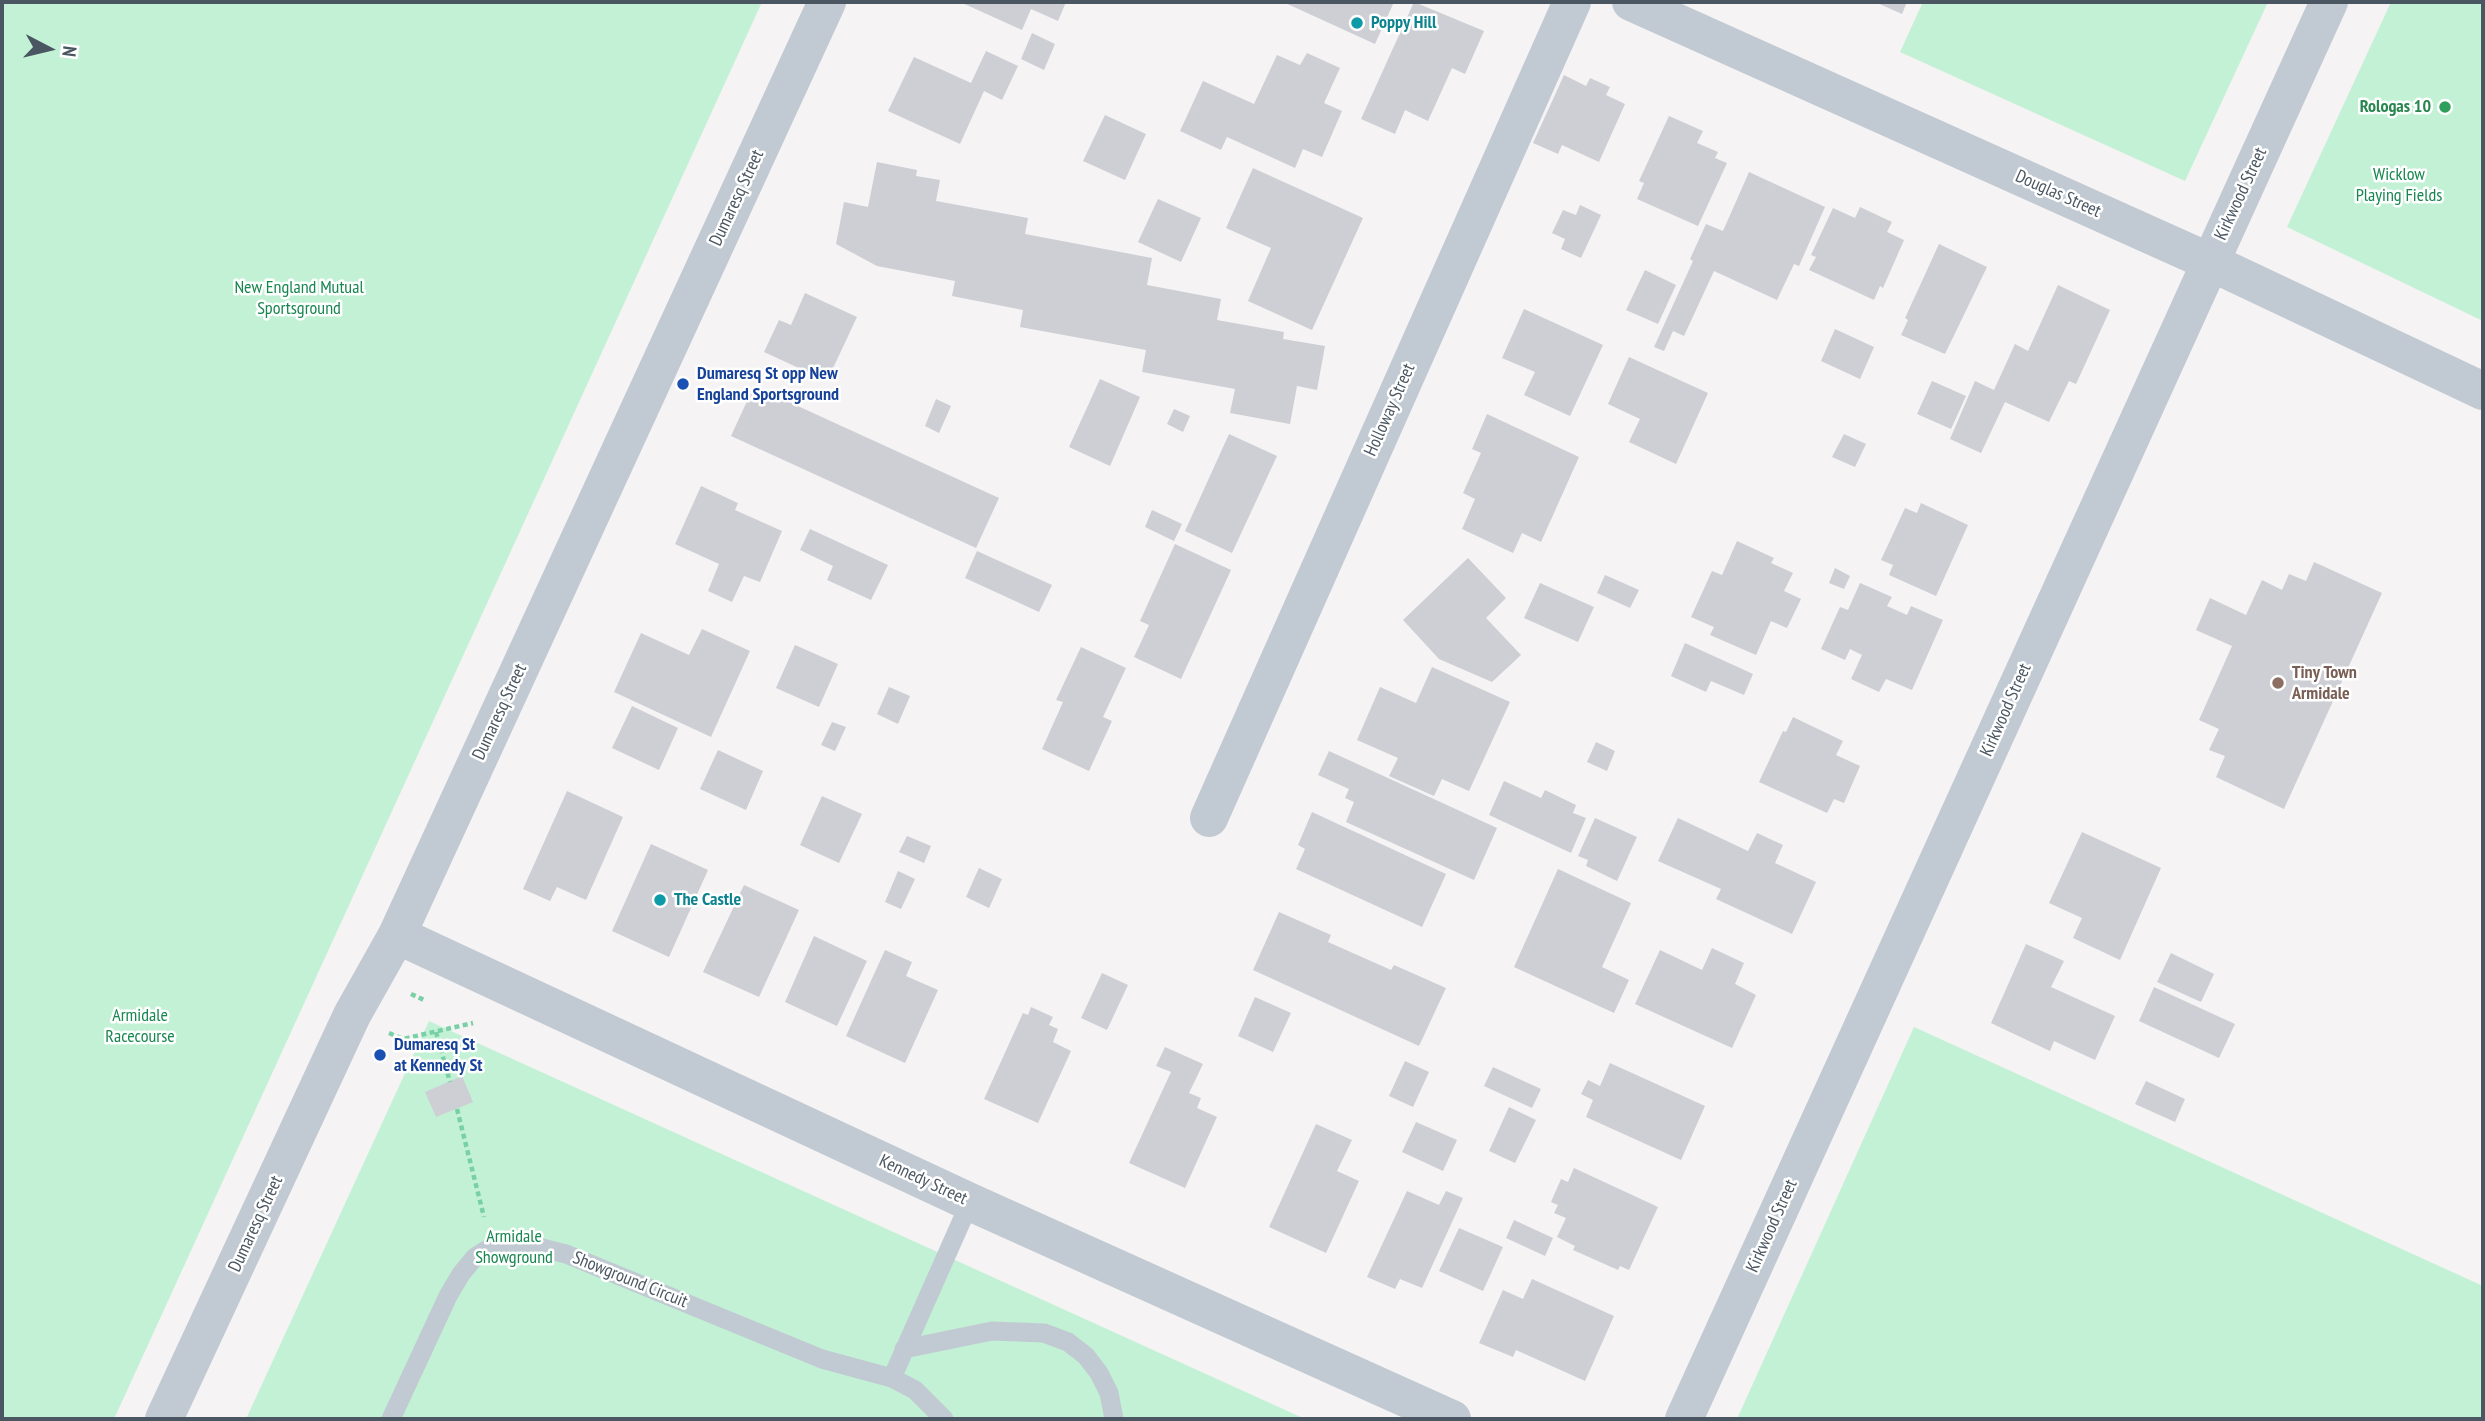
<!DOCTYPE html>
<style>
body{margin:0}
#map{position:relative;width:2485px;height:1421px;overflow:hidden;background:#f5f3f3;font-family:"PT Sans Narrow",sans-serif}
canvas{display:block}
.frame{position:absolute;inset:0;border:4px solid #4a5661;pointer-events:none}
.north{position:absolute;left:14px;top:14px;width:70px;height:70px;-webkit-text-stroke:5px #fff;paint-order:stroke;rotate:97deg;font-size:19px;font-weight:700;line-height:28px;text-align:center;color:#4a5661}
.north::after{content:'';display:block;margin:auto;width:24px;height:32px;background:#4a5661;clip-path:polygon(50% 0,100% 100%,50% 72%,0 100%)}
</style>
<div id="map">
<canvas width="2485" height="1421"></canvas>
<div class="frame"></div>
<div class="north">N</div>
</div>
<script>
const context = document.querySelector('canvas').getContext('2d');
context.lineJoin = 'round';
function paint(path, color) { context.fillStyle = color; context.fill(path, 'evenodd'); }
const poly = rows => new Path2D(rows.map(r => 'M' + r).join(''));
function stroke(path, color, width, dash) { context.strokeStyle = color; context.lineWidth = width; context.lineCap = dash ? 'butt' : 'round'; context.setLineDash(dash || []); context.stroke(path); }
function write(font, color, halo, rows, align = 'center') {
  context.font = font + ' "PT Sans Narrow",sans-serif'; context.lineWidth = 5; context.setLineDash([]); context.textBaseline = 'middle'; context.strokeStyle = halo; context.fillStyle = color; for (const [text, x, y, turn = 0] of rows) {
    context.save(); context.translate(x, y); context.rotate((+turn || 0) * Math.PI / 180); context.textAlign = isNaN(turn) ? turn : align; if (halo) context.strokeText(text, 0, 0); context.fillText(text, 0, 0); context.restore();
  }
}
paint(poly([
 [2,2,762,2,114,1419,2,1419],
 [1923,2,2268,2,2185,181,1900,52],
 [2391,2,2483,2,2483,321,2287,227],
 [429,1021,1305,1419,246,1419],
 [1914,1027,2483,1286,2483,1419,1737,1419]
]), '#c3f1d5');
paint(poly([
 [960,2,1066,2,1058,21,1031,9,1022,30],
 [1283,2,1394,2,1375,44],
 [1414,2,1484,31,1465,74,1452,68,1428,121,1405,110,1395,134,1361,119],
 [1875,2,1907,2,1902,14],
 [1032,33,1055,44,1044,70,1021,59],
 [986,51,1018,66,1002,100,984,91,960,144,888,111,914,57,971,83],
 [1307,53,1340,68,1324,103,1342,111,1322,157,1303,149,1295,168,1227,137,1221,150,1180,131,1203,81,1254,104,1277,55,1300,65],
 [1564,75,1586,86,1590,78,1610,87,1606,95,1625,104,1599,162,1562,145,1558,154,1533,143],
 [1105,115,1146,134,1125,180,1083,161],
 [1669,116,1703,131,1697,143,1718,152,1715,158,1727,163,1698,226,1637,199,1644,183,1639,181],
 [877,162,917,170,916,176,940,180,936,201,1028,218,1025,234,1152,258,1147,285,1221,299,1217,320,1284,332,1283,339,1325,346,1317,390,1297,386,1290,424,1230,413,1235,389,1142,372,1146,350,1020,327,1023,310,952,296,955,281,877,266,836,244,844,202,868,207],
 [1253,168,1363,218,1312,330,1248,301,1271,248,1226,228],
 [1749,172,1825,207,1799,266,1794,264,1777,300,1714,271,1684,336,1673,331,1664,351,1654,347,1693,261,1690,259,1706,224,1723,231],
 [1158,199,1201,218,1181,262,1138,242],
 [1580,205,1601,215,1581,258,1561,249,1565,239,1552,233,1563,210,1576,215],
 [1860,207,1892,222,1887,232,1904,240,1883,288,1880,286,1874,300,1809,270,1816,257,1811,255,1833,208,1855,218],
 [1939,244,1987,267,1945,354,1901,335,1908,320,1905,318],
 [1645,270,1676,285,1658,324,1626,310],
 [2058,285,2110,310,2076,384,2069,381,2049,422,2005,402,1981,453,1950,439,1975,381,1994,390,2015,344,2028,351],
 [805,293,857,317,827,381,764,352,779,320,791,325],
 [1524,309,1603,345,1570,416,1524,395,1535,372,1502,358],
 [1835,329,1874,347,1860,379,1821,361],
 [1629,357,1708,393,1676,464,1629,442,1640,419,1608,404],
 [1100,379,1140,397,1110,466,1069,447],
 [1932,381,1966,396,1951,429,1917,414],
 [754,386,999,498,976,548,731,436],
 [936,399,951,406,939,433,925,426],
 [1174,409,1190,416,1183,432,1167,424],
 [1487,414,1579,457,1541,542,1522,533,1513,553,1462,529,1475,499,1463,493,1481,453,1472,449],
 [1229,434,1277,456,1232,553,1185,531],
 [1844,434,1866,444,1855,467,1832,457],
 [701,486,738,503,735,510,782,531,760,582,744,576,732,602,708,591,719,564,675,544],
 [1921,503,1968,525,1936,596,1889,575,1893,565,1881,560,1905,508,1917,513],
 [1152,510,1182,524,1174,541,1145,527],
 [810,529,888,565,871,600,827,580,833,566,800,550],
 [1737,541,1774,558,1771,563,1793,573,1784,591,1801,599,1787,628,1771,621,1756,655,1710,635,1714,627,1691,617,1712,571,1722,575],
 [1175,544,1231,570,1181,679,1134,657,1149,625,1140,621],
 [977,551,1052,585,1039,612,965,578],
 [1468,558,1506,598,1486,618,1521,655,1492,682,1439,659,1403,620],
 [2314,562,2382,593,2284,809,2216,777,2225,756,2209,750,2219,729,2199,720,2232,646,2196,630,2210,598,2246,615,2262,580,2282,590,2289,574,2306,581],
 [1835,568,1850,576,1844,589,1829,583],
 [1605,575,1639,590,1630,608,1597,593],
 [1540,583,1594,607,1578,642,1524,618],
 [1860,583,1892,597,1887,606,1907,615,1911,606,1943,620,1912,690,1886,679,1879,692,1851,679,1862,655,1850,649,1845,660,1821,649,1840,607,1848,610],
 [702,629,750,651,711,737,614,692,641,633,689,655],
 [1685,643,1753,674,1744,695,1711,681,1706,692,1671,676],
 [795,645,838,664,819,707,776,688],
 [1081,647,1126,668,1103,717,1112,721,1089,771,1042,749,1063,702,1056,700],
 [1432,667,1510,702,1469,791,1442,779,1434,796,1389,776,1398,758,1357,740,1380,687,1416,703],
 [889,687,910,696,898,724,877,714],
 [632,706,678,728,659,770,612,748],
 [1793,717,1843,741,1836,755,1860,766,1844,803,1834,799,1827,813,1759,782,1783,731,1786,732],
 [832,722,846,727,835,751,821,745],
 [1596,742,1615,751,1607,771,1587,762],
 [718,750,763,771,746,810,700,789],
 [1329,751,1497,828,1474,880,1346,822,1354,802,1345,798,1349,789,1318,775],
 [1504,781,1541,798,1545,790,1576,805,1573,813,1586,818,1571,853,1489,815],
 [567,791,623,817,586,900,557,887,550,901,523,889],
 [822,796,862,814,839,863,800,845],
 [1312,812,1446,874,1422,927,1296,869,1305,849,1298,845],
 [1595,818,1637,837,1617,881,1586,866,1588,860,1578,856],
 [1678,818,1748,851,1757,833,1783,845,1775,863,1816,882,1792,934,1716,899,1721,889,1658,861],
 [2082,832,2161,868,2120,960,2073,938,2082,918,2049,903],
 [907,836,931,846,924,863,899,852],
 [651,844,708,870,669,957,612,931],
 [979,868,1002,879,989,908,966,897],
 [1558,869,1631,903,1602,967,1629,980,1614,1013,1514,967],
 [898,871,915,879,901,909,885,902],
 [744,885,799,910,759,997,703,972],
 [1279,912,1331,935,1328,942,1391,970,1394,965,1446,988,1419,1046,1253,970],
 [814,936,867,961,837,1026,785,1002],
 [2026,944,2064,961,2051,987,2115,1016,2095,1060,2054,1041,2050,1051,1991,1023],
 [1712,948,1744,963,1735,984,1756,995,1732,1048,1635,1004,1660,950,1702,970],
 [885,950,912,962,906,976,938,990,905,1063,846,1036],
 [2171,953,2214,974,2201,1002,2157,982],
 [1102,973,1128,985,1107,1030,1081,1018],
 [2154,987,2235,1024,2219,1058,2139,1021],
 [1255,997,1291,1013,1273,1052,1238,1036],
 [1031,1007,1053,1017,1049,1025,1058,1029,1053,1042,1071,1051,1038,1123,984,1099,1023,1013,1028,1015],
 [1165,1047,1203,1064,1189,1093,1201,1098,1197,1108,1217,1117,1185,1188,1129,1163,1171,1072,1156,1066],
 [1405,1061,1429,1072,1413,1107,1389,1096],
 [1610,1063,1705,1106,1681,1160,1586,1117,1593,1100,1581,1094,1588,1080,1600,1086],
 [1493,1067,1541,1089,1532,1108,1484,1086],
 [462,1076,473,1102,436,1117,425,1092],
 [2146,1081,2185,1099,2175,1122,2135,1104],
 [1509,1107,1536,1120,1515,1163,1489,1151],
 [1416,1122,1457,1140,1443,1171,1402,1152],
 [1316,1124,1352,1140,1337,1171,1359,1181,1326,1253,1269,1227],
 [1574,1168,1658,1207,1629,1270,1620,1266,1618,1270,1573,1250,1575,1246,1557,1237,1566,1218,1554,1213,1558,1205,1551,1202,1561,1179,1568,1182],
 [1407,1191,1439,1205,1446,1191,1463,1198,1422,1288,1400,1279,1395,1289,1367,1277],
 [1514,1220,1553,1238,1545,1256,1506,1238],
 [1459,1228,1503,1247,1483,1291,1439,1271],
 [1532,1279,1614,1316,1585,1381,1516,1350,1513,1357,1479,1343,1503,1290,1523,1299]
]), '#cdcfd5');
stroke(poly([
 [411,994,424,1000],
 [436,1032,450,1082],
 [389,1033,403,1039,473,1023],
 [457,1109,484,1217]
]), '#7ad0a6', 4.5, [5, 3.5]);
stroke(poly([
 [904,1349,992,1331,1044,1333,1068,1342,1086,1356,1099,1373,1109,1393,1114,1419],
 [892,1378,970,1202],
 [391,1419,448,1296,461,1274,475,1257,491,1247,518,1242,566,1254,822,1359,892,1378,915,1390,944,1419]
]), '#c1cad2', 19);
stroke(poly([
 [1631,2,2210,262,2483,391],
 [1209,818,1572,2],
 [397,935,970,1202,1452,1419],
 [164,1419,352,1015,397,935,827,2],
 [1684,1419,2329,2]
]), '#c1cad2', 38);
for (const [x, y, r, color] of [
 [1357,23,7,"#0f9aa8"],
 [2445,107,7,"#2e9e5b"],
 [683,384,7,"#1a4fb4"],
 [2278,683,7,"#8d6e63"],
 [660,900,7,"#0f9aa8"],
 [380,1055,7,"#1a4fb4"]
]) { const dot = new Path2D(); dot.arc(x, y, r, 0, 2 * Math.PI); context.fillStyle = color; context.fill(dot); stroke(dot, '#fff', 2.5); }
write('bold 18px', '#0d838f', '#fff', [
 ["Poppy Hill",1371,23],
 ["The Castle",674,900]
], 'left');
write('bold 18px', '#27864d', '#fff', [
 ["Rologas 10",2431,107]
], 'right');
write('18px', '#17864f', '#fff', [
 ["Wicklow",2399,175],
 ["Playing Fields",2399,196],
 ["New England Mutual",299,288],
 ["Sportsground",299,309],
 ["Armidale",140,1016],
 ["Racecourse",140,1037],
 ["Armidale",514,1237],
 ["Showground",514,1258]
]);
write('18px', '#4a5661', '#fff', [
 ["Douglas Street",2058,194,24],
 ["Kirkwood Street",2241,194,-65],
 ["Dumaresq Street",737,198,-65],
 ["Holloway Street",1390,410,-66],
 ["Kirkwood Street",2006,710,-66],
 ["Dumaresq Street",500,712,-65],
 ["Kennedy Street",923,1180,25],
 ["Dumaresq Street",256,1224,-65],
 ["Kirkwood Street",1772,1226,-66],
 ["Showground Circuit",630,1280,22]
]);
write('bold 18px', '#164399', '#fff', [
 ["Dumaresq St opp New",697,374],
 ["England Sportsground",697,395],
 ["Dumaresq St",394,1045],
 ["at Kennedy St",394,1066]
], 'left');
write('bold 18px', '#785e54', '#fff', [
 ["Tiny Town",2292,673],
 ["Armidale",2292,694]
], 'left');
</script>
